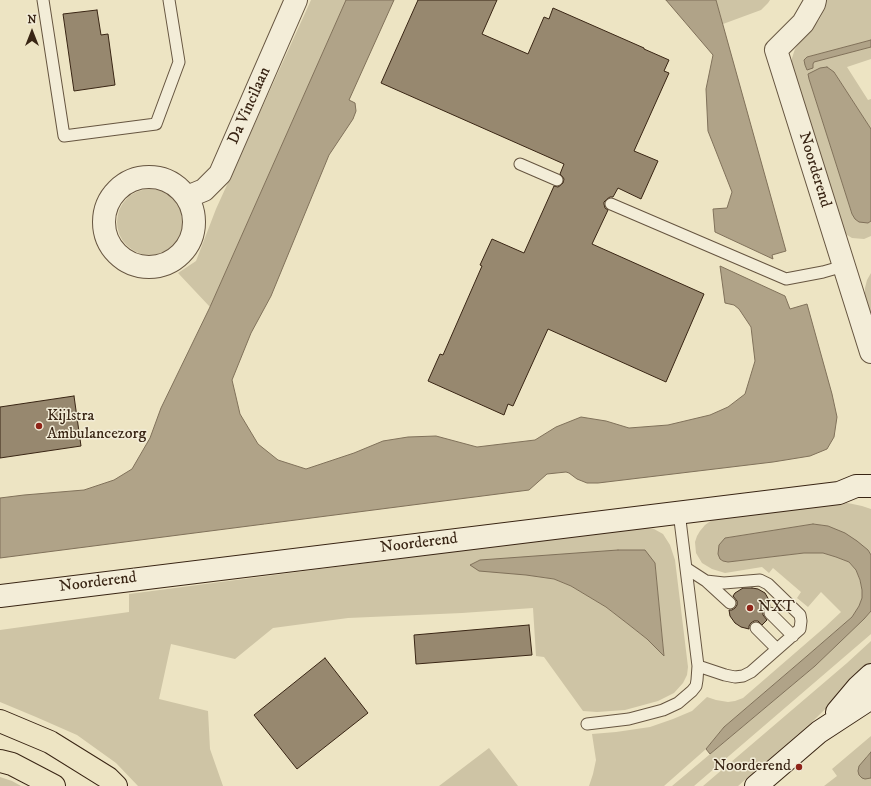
<!DOCTYPE html>
<style>
body{margin:0}
#map{position:relative;width:871px;height:786px;overflow:hidden;background:#ede4c3;font-family:"IM FELL DW Pica",serif}
canvas{display:block}
.north{position:absolute;left:12px;top:12px;width:40px;height:40px;-webkit-text-stroke:3px #f3edd8;paint-order:stroke;rotate:0deg;font-size:11px;font-weight:700;line-height:16px;text-align:center;color:#392514}
.north::after{content:'';display:block;margin:auto;width:14px;height:18px;background:#392514;clip-path:polygon(50% 0,100% 100%,50% 72%,0 100%)}
</style>
<div id="map">
<canvas width="871" height="786"></canvas>
<div class="north">N</div>
</div>
<script>
const context = document.querySelector('canvas').getContext('2d');
context.lineJoin = 'round';
function paint(path, color) { context.fillStyle = color; context.fill(path, 'evenodd'); }
const poly = rows => new Path2D(rows.map(r => 'M' + r).join(''));
function stroke(path, color, width, dash) { context.strokeStyle = color; context.lineWidth = width; context.lineCap = dash ? 'butt' : 'round'; context.setLineDash(dash || []); context.stroke(path); }
function write(font, color, halo, rows, align = 'center') {
  context.font = font + ' "IM FELL DW Pica",serif'; context.lineWidth = 3; context.setLineDash([]); context.textBaseline = 'middle'; context.strokeStyle = halo; context.fillStyle = color; for (const [text, x, y, turn = 0] of rows) {
    context.save(); context.translate(x, y); context.rotate((+turn || 0) * Math.PI / 180); context.textAlign = isNaN(turn) ? turn : align; if (halo) context.strokeText(text, 0, 0); context.fillText(text, 0, 0); context.restore();
  }
}
paint(poly([
 [311,0,346,0,210,307,178,273,196,261,216,209],
 [716,0,770,0,768,3,761,10,723,24],
 [827,0,871,0,871,40,807,57,804,60,807,70,814,62,871,47,871,59,847,67,868,100,871,99,871,129,835,73,808,74,809,79,852,214,868,223,871,221,871,236,864,239,852,238,847,235,842,230,792,68,792,58,795,49,803,38,819,20,825,9],
 '117 222a33 33 0 1 1 66 0a33 33 0 1 1-66 0Z',
 [871,273,871,322,865,300,865,288,867,280],
 [843,502,862,506,871,509,871,555,868,550,828,526,813,524,725,538,720,559,723,561,728,562,804,553,823,553,836,557,849,562,856,570,860,581,862,590,862,598,859,606,852,617,807,656,724,727,706,749,664,786,589,786,593,774,596,760,592,734,616,732,650,727,673,719,692,711,707,697,716,700,728,702,735,701,743,698,825,627,841,612,821,592,808,607,797,598,801,592,773,568,769,573,762,567,725,573,712,569,702,563,696,553,695,542,697,536,700,531,705,525,712,520,720,517],
 [641,527,654,529,663,534,670,545,675,560,688,667,687,675,683,683,674,693,658,701,625,710,597,712,583,711,544,657,536,656,533,608,462,613,348,618,273,628,235,659,171,644,159,699,208,711,210,749,223,786,138,786,116,763,77,735,36,717,0,702,0,630,129,612,129,594],
 [480,560,655,563,664,655,647,639,628,624,606,607,571,586,554,579,470,565],
 [871,611,871,634,694,786,672,786,815,666,864,619],
 [871,641,871,664,811,723,738,786,703,786,847,663],
 [871,736,871,752,866,757,867,779,871,778,871,786,824,786,837,776,832,769],
 [489,748,518,786,439,786],
 [0,777,12,781,21,786,0,786]
]), '#cec4a5');
const water = poly([
 [346,0,394,0,349,100,355,103,356,111,353,119,329,155,271,296,251,333,232,380,240,414,258,444,278,460,306,469,354,453,383,441,408,437,436,436,477,447,535,440,556,427,581,417,606,421,629,428,668,425,710,415,728,407,745,394,755,361,751,327,739,309,734,305,725,303,720,266,785,296,790,309,807,304,832,394,837,417,834,437,827,449,810,456,773,462,598,483,587,483,577,479,569,473,566,472,547,474,529,490,0,558,0,498,24,495,84,490,114,480,132,469,150,438,161,408,210,307,346,0],
 [666,0,716,0,786,251,772,255,773,259,715,232,713,209,727,208,732,192,708,131,706,89,713,55,666,0],
 [871,40,871,47,814,62,813,64,813,68,807,70,805,65,804,60,807,57,871,40],
 [827,67,834,72,871,129,871,221,868,223,859,222,855,219,852,214,809,79,808,74,820,68,827,67],
 [813,524,828,526,845,533,857,541,868,550,871,555,871,611,864,619,815,666,710,754,706,749,724,727,807,656,852,617,859,606,862,598,862,590,860,580,856,570,849,562,836,557,823,553,804,553,728,562,723,561,720,559,718,554,719,545,725,538,813,524],
 [618,550,645,550,655,563,664,656,647,639,628,624,606,607,571,586,554,579,526,575,479,571,470,565,480,560,618,550],
 [871,752,871,778,865,779,862,778,859,775,858,771,859,766,871,752]
]);
paint(water, '#b0a388');
stroke(water, '#80715a', 1);
const building = poly([
 [418,0,497,0,482,34,528,54,544,17,549,19,553,8,644,48,644,49,669,60,664,71,669,73,634,151,658,161,641,199,618,188,613,197,610,197,607,199,604,202,604,204,605,208,608,210,592,244,704,294,666,382,548,329,513,406,508,404,504,415,428,381,440,354,443,355,482,266,480,265,492,239,524,253,554,186,558,187,561,185,563,183,564,179,562,176,560,174,564,164,381,83,418,0],
 [97,10,101,35,108,34,115,85,74,91,63,14,97,10],
 [74,396,81,446,0,458,0,407,74,396],
 [752,588,758,589,765,593,769,600,770,606,765,608,763,611,763,615,767,620,762,625,758,621,754,621,751,623,749,626,749,629,741,627,735,623,730,616,729,610,732,610,735,608,737,605,737,601,733,596,735,593,743,588,752,588],
 [529,625,532,655,416,664,414,635,529,625],
 [325,658,368,713,297,769,254,715,325,658]
]);
paint(building, '#97886f');
stroke(building, '#392514', 1);
const lane = poly([
 [43,0,64,136,156,124,179,62,169,0],
 [520,164,557,180],
 [611,204,786,279,823,272,844,266],
 [686,568,706,581,724,583,760,580,768,584,800,615,801,621,800,629,751,672,743,676,735,677,725,675,698,666],
 [706,581,730,603],
 [770,613,793,636],
 [756,628,777,649],
 [587,724,629,719,663,710,678,703,692,691,696,686,697,680,698,666,679,512]
]);
const street = poly([
 [815,0,814,4,803,23,776,50,871,352],
 '104 222a45 45 0 1 1 90 0a45 45 0 1 1-90 0Z',
 [187,197,204,190,220,174,296,0]
]);
const secondary = poly([
 [0,596,839,493,856,486,871,486],
 [837,712,858,687,871,675],
 [756,786,819,732,871,698]
]);
const highway = poly([
 [0,721,50,742,108,778,116,786],
 [0,761,12,764,54,786]
]);
stroke(lane, '#665540', 13);
stroke(street, '#665540', 24);
stroke(secondary, '#392514', 24);
stroke(highway, '#392514', 24);
stroke(lane, '#f3edd8', 11);
stroke(street, '#f3edd8', 22);
stroke(secondary, '#f3edd8', 22);
stroke(highway, '#ede4c3', 22);
for (const [x, y, r, color] of [
 [39,426,4,"#8f2418"],
 [750,608,4,"#8f2418"],
 [799,767,4,"#8f2418"]
]) { const dot = new Path2D(); dot.arc(x, y, r, 0, 2 * Math.PI); context.fillStyle = color; context.fill(dot); stroke(dot, '#f3edd8', 1.5); }
write('16px', '#392514', '#f3edd8', [
 ["Da Vincilaan",250,106,-66],
 ["Noorderend",814,170,73],
 ["Noorderend",419,544,-7],
 ["Noorderend",98,583,-7]
]);
write('16px', '#392514', '#f3edd8', [
 ["Kijlstra",47,417],
 ["Ambulancezorg",47,435],
 ["NXT",758,608],
 ["Noorderend",791,767,"right"]
], 'left');
</script>
